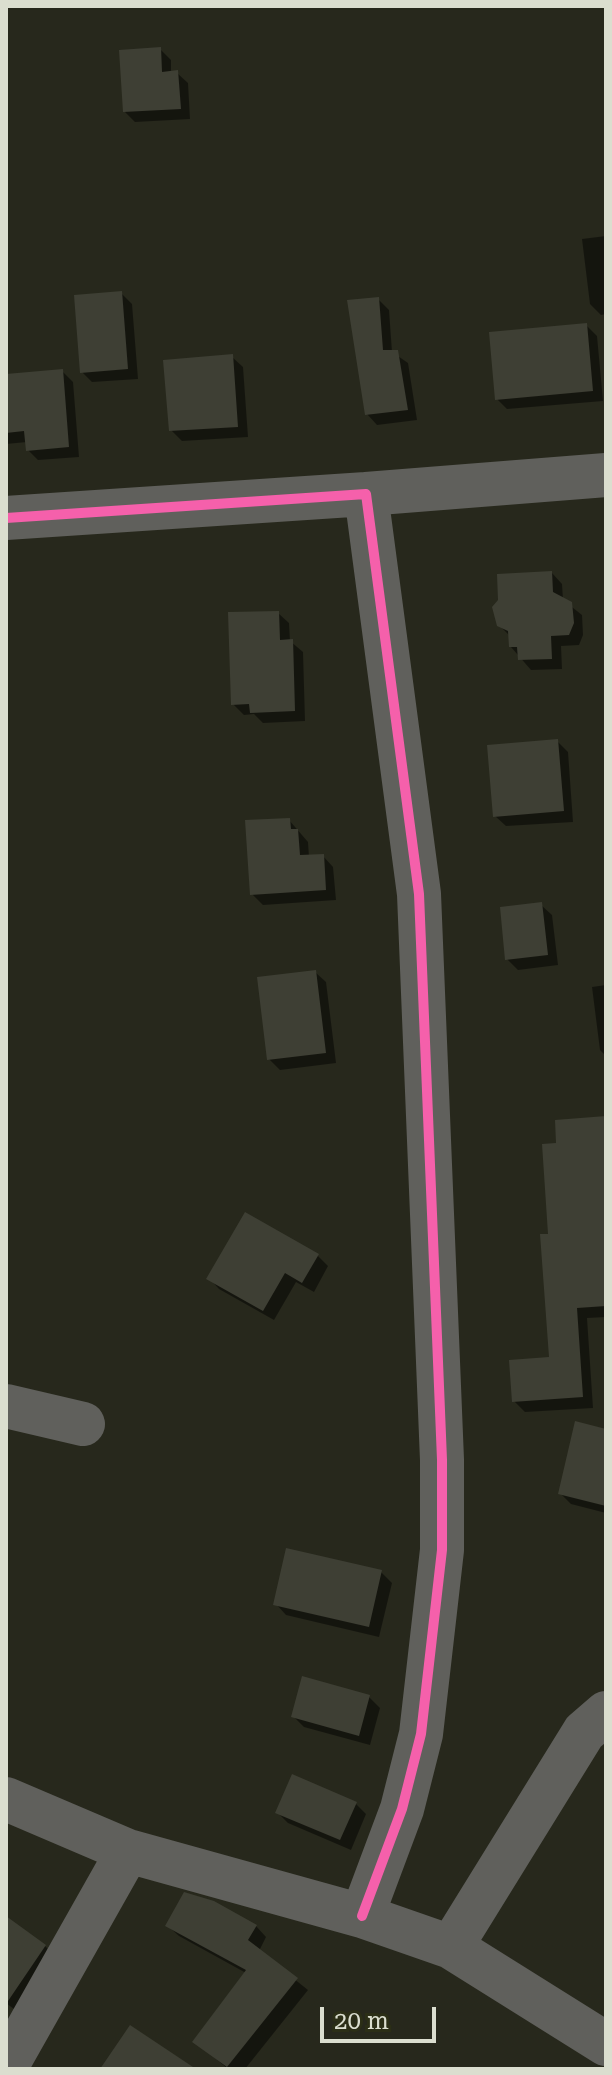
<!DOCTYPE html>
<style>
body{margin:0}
#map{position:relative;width:612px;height:2075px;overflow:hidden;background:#27281c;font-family:"Roboto Serif",serif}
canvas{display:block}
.frame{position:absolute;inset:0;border:8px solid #dbdecf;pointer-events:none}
.scale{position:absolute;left:320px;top:2007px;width:116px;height:36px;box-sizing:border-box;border:4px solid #dbdecf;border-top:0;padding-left:10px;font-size:24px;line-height:28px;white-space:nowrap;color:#dbdecf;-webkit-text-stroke:6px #2b2e16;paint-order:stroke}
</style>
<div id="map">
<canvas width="612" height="2075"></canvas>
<div class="frame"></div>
<div class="scale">20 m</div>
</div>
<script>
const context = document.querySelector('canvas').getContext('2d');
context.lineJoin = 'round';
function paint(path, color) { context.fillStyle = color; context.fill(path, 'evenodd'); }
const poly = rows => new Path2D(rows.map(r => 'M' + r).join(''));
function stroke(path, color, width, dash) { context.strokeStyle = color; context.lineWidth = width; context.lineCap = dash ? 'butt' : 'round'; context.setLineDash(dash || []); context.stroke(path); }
paint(poly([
 [160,49,171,60,171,73,177,73,188,83,190,119,135,122,125,112],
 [606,236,606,314,601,315,590,304,582,239],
 [121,293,132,304,138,379,92,382,82,372],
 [378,299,389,310,392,352,408,363,417,420,377,425,367,414],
 [586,325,597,336,603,401,507,409,497,399],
 [232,357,243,367,248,437,182,441,171,430],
 [62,371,73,382,79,457,38,460,28,450,27,442,6,444,6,376],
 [552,573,562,584,563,600,582,615,583,635,579,645,561,646,562,669,531,670,511,647,510,636,498,624],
 [278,613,289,623,290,641,303,652,305,721,263,723,254,714,244,715,233,704],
 [557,741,568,752,573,822,506,826,495,816],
 [289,820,308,842,309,857,323,856,333,867,336,900,263,905,252,894],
 [541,905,552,915,558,965,518,970,507,959],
 [315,972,326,982,336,1063,280,1070,269,1059],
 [606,985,606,1056,600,1050,592,987],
 [606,1118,606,1317,587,1318,593,1408,525,1412,514,1401,551,1359,550,1236,559,1145],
 [318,1256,328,1266,314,1292,296,1282,274,1320,219,1289,209,1278],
 [606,1431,606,1513,571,1504,560,1493],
 [381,1572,392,1583,379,1637,286,1615,276,1604],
 [369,1697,380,1708,370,1745,304,1727,293,1716],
 [355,1803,366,1814,351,1850,288,1823,278,1813],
 [168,1926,256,1926,266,1937,259,1951,308,1990,245,2069,228,2069,195,2041,246,1973,179,1936],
 [6,1927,45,1946,56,1957,18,2012,6,2003]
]), '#0007');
paint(poly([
 [161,47,162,72,178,70,181,109,123,112,119,50],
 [122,291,128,369,80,373,74,295],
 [379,297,383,350,398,350,408,410,365,415,347,300],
 [587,323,593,391,495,400,489,332],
 [233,354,238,427,169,431,163,360],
 [63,369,69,447,26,451,24,431,6,433,6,374],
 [552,571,553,592,572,602,574,623,569,635,551,636,552,659,518,660,517,647,509,647,508,631,497,626,492,607,498,600,497,574],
 [279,611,280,640,293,639,295,711,250,713,249,704,231,705,228,612],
 [558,739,564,811,493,817,487,745],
 [290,818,291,829,298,829,300,855,324,854,326,890,250,895,245,820],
 [542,902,548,955,505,960,500,907],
 [316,970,326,1053,267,1060,257,977],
 [606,1116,606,1306,577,1308,583,1397,512,1402,509,1360,549,1357,540,1234,548,1234,542,1144,556,1143,555,1120],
 [245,1212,319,1254,302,1283,285,1273,263,1311,206,1279],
 [575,1421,606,1429,606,1506,558,1494],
 [286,1548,382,1570,369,1627,273,1605],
 [302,1676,370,1695,359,1736,291,1717],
 [292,1774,357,1802,340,1840,275,1813],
 [184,1892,214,1901,257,1925,248,1940,298,1978,227,2067,192,2042,246,1970,165,1926],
 [6,1916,46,1945,6,2004],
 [130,2025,196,2069,100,2069]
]), '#3e3f34');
stroke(poly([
 [366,494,606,475],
 [6,518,366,494,419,894,442,1460,442,1550,421,1734,402,1809,362,1916],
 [6,1406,83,1424],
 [6,1799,128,1851,362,1916,451,1947,606,2044],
 [451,1947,584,1732,606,1713],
 [6,2067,128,1851]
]), '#60605c', 44);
stroke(poly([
 [6,518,366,494,419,894,442,1460,442,1550,421,1734,402,1809,362,1916]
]), '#f560ab', 10);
</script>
